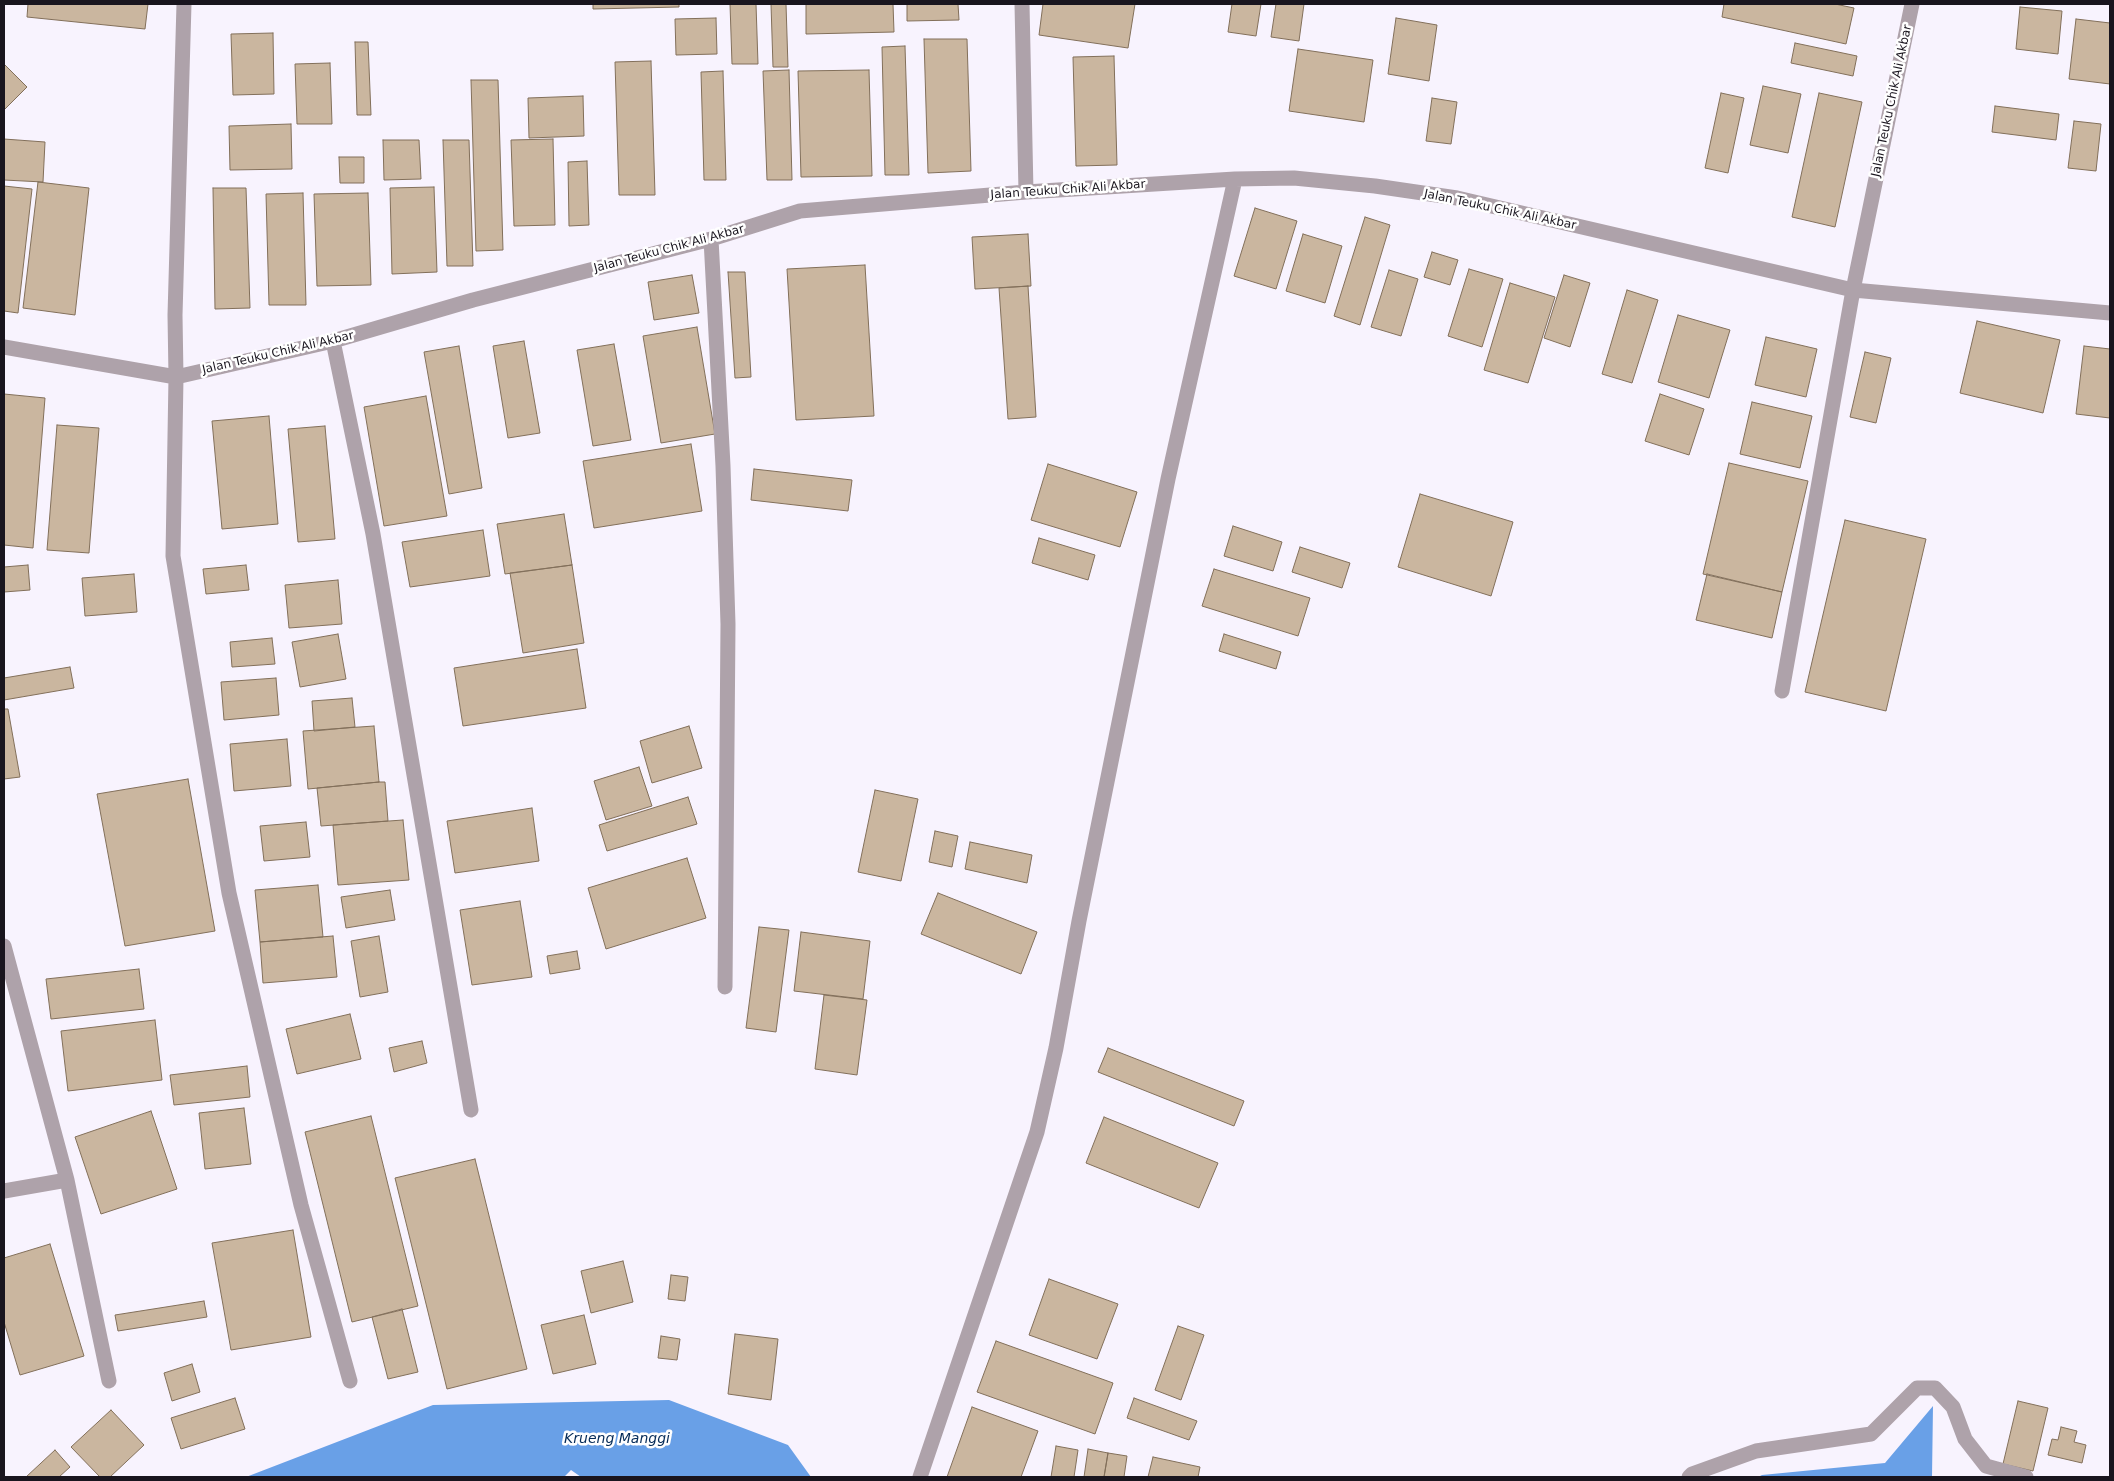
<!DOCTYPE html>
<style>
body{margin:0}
#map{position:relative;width:2114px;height:1481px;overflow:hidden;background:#f8f3fe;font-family:"DejaVu Sans",sans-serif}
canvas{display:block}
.frame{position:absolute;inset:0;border:5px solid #19151e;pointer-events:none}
</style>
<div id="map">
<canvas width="2114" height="1481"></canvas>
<div class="frame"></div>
</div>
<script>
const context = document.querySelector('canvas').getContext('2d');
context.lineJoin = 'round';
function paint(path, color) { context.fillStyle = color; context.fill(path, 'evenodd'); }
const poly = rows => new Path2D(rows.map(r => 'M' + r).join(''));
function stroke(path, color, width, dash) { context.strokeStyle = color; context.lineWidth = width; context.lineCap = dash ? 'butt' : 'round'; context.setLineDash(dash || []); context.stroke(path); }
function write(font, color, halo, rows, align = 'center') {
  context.font = font + ' "DejaVu Sans",sans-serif'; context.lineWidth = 5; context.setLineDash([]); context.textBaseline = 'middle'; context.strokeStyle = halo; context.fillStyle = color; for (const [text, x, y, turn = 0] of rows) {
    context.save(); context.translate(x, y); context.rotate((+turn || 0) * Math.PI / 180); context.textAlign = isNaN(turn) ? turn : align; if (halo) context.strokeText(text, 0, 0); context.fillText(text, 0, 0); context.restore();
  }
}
paint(poly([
 [669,1400,788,1445,811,1477,581,1477,571,1470,564,1477,246,1477,433,1405],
 [1933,1406,1932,1477,1758,1477,1762,1475,1885,1463]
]), '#69a0e7');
const building = poly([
 [28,4,148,4,145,29,27,17,28,4],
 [593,4,679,4,679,7,593,9,593,4],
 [730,4,756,4,758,64,732,64,730,4],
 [771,4,786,4,788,67,773,67,771,4],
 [806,4,893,4,894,32,806,34,806,4],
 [907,4,958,4,959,20,907,21,907,4],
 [1043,4,1135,4,1128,48,1039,35,1043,4],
 [1232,4,1261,4,1256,36,1228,32,1232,4],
 [1276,4,1304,4,1299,41,1271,37,1276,4],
 [1724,4,1835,4,1854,8,1846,44,1722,17,1724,4],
 [2020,7,2062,11,2058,54,2016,49,2020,7],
 [716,18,717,54,676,55,675,19,716,18],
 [1396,18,1437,25,1429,81,1388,74,1396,18],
 [2076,19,2110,23,2110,84,2069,79,2076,19],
 [273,33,274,94,233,95,231,34,273,33],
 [924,39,967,39,971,171,928,173,924,39],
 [355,42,368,42,371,115,357,115,355,42],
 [1795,43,1857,56,1853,76,1791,63,1795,43],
 [905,46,909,175,885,175,882,47,905,46],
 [1298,49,1373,60,1364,122,1289,111,1298,49],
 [1114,56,1117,165,1076,166,1073,57,1114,56],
 [651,61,655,195,619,195,615,62,651,61],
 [330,63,332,124,297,124,295,64,330,63],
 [4,64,27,87,4,110,4,64],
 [789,70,792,180,767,180,763,71,789,70],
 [869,70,872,176,801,177,798,71,869,70],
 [723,71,726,180,704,180,701,72,723,71],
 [471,80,498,80,503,250,476,251,471,80],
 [1763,86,1801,94,1788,153,1750,145,1763,86],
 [1721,93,1744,98,1728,173,1705,168,1721,93],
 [1819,93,1862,102,1835,227,1792,217,1819,93],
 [583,96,584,136,529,138,528,98,583,96],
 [1432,98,1457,102,1451,144,1426,141,1432,98],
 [1995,106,2059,114,2056,140,1992,132,1995,106],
 [2074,121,2101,124,2096,171,2068,168,2074,121],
 [291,124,292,169,230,170,229,126,291,124],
 [4,139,45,142,43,182,4,180,4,139],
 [553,139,555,225,514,226,511,140,553,139],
 [383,140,419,140,421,179,384,180,383,140],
 [443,140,469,140,473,266,447,266,443,140],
 [339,157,364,157,364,183,340,183,339,157],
 [587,161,589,225,569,226,568,162,587,161],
 [38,182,89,188,75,315,23,308,38,182],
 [4,186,32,189,18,313,4,311,4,186],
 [434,187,437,272,392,274,390,188,434,187],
 [213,188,246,188,250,308,215,309,213,188],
 [303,193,306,305,269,305,266,194,303,193],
 [368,193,371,285,317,286,314,194,368,193],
 [1255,208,1297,221,1276,289,1234,276,1255,208],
 [1365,217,1390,225,1360,325,1334,316,1365,217],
 [1028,234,1031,286,975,289,972,237,1028,234],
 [1303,234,1342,246,1325,303,1286,291,1303,234],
 [1432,252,1458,260,1450,285,1424,277,1432,252],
 [865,265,874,416,796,420,787,269,865,265],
 [1469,269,1503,279,1482,347,1448,336,1469,269],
 [1389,270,1418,279,1401,336,1371,327,1389,270],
 [728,272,745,272,751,377,735,378,728,272],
 [692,275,699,313,654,320,648,282,692,275],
 [1564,275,1590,283,1570,347,1544,338,1564,275],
 [1510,283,1555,297,1528,383,1484,370,1510,283],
 [1028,286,1036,417,1008,419,999,288,1028,286],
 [1627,290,1658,300,1632,383,1602,374,1627,290],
 [1678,315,1730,330,1709,398,1658,382,1678,315],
 [1977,321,2060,340,2043,413,1960,393,1977,321],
 [697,327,715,434,661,443,643,336,697,327],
 [1766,337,1817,349,1806,397,1755,385,1766,337],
 [524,341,540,433,508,438,493,346,524,341],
 [614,344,631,440,593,446,577,350,614,344],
 [459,346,482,488,449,494,424,352,459,346],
 [2084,346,2110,349,2110,418,2076,414,2084,346],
 [1865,352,1891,358,1876,423,1850,417,1865,352],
 [4,394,45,398,33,548,4,545,4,394],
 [1660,394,1704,409,1689,455,1645,441,1660,394],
 [426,396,447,516,384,526,364,407,426,396],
 [1752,402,1812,416,1800,468,1740,454,1752,402],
 [269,416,278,524,222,529,212,421,269,416],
 [57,425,99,428,89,553,47,550,57,425],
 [325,426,335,539,298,542,288,429,325,426],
 [691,444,702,511,594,528,583,461,691,444],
 [1729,463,1808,481,1782,592,1703,574,1729,463],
 [1048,464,1137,492,1120,547,1031,520,1048,464],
 [754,469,852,480,848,511,751,500,754,469],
 [1420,494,1513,522,1491,596,1398,567,1420,494],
 [564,514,572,565,505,574,497,524,564,514],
 [1845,520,1926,539,1886,711,1805,692,1845,520],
 [1233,526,1282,542,1273,571,1224,556,1233,526],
 [483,530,490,576,410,587,402,542,483,530],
 [1039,538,1095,555,1088,580,1032,563,1039,538],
 [1300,547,1350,563,1342,588,1292,572,1300,547],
 [28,565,30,590,4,592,4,567,28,565],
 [246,565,249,590,206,594,203,569,246,565],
 [572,565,584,643,523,653,510,573,572,565],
 [1214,569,1310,598,1298,636,1202,606,1214,569],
 [134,574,137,612,85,616,82,578,134,574],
 [1707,574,1782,592,1772,638,1696,620,1707,574],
 [338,580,342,624,289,628,285,585,338,580],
 [338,634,346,679,300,687,292,642,338,634],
 [1224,634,1281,652,1276,669,1219,651,1224,634],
 [272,638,275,664,232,667,230,642,272,638],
 [577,649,586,708,463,726,454,668,577,649],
 [70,667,74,688,4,700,4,678,70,667],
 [276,678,279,715,224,720,221,682,276,678],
 [352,698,355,727,314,731,312,701,352,698],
 [4,709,8,709,20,777,4,779,4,709],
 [374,726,379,782,308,789,303,731,374,726],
 [689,726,702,768,652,783,640,741,689,726],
 [287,739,291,786,234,791,230,744,287,739],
 [639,767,652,806,606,820,594,781,639,767],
 [188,779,215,931,125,946,97,794,188,779],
 [379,782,385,782,388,821,321,826,317,788,379,782],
 [875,790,918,799,901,881,858,872,875,790],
 [688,797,697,824,607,851,599,825,688,797],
 [532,808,539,861,455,873,447,821,532,808],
 [403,820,409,880,338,885,333,825,403,820],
 [306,822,310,857,264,861,260,826,306,822],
 [935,831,958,836,952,867,929,862,935,831],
 [970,842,1032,855,1027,883,965,869,970,842],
 [687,858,706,918,606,949,588,888,687,858],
 [318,885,323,937,260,942,255,890,318,885],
 [390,890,395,920,346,928,341,897,390,890],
 [938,893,1037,932,1021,974,921,934,938,893],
 [520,901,532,977,472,985,460,910,520,901],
 [759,927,789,930,776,1032,746,1028,759,927],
 [801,932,870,941,863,999,794,991,801,932],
 [333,936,337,977,263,983,260,942,333,936],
 [379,936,388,992,360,997,351,941,379,936],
 [577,951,580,969,550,974,547,956,577,951],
 [139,969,144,1009,51,1019,46,979,139,969],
 [824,995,867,1000,857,1075,815,1069,824,995],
 [350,1014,361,1059,297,1074,286,1029,350,1014],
 [155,1020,162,1080,68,1091,61,1031,155,1020],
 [422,1041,427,1063,394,1072,389,1048,422,1041],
 [1108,1048,1244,1101,1234,1126,1098,1072,1108,1048],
 [247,1066,250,1097,174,1105,170,1075,247,1066],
 [244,1108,251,1164,205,1169,199,1113,244,1108],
 [151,1111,177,1189,101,1214,75,1137,151,1111],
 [371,1116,418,1306,352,1322,305,1132,371,1116],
 [1104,1117,1218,1163,1199,1208,1086,1163,1104,1117],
 [475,1159,527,1369,447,1389,395,1178,475,1159],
 [293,1230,311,1337,231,1350,212,1243,293,1230],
 [50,1244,84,1356,20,1375,4,1322,4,1258,50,1244],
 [623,1261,633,1302,591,1313,581,1271,623,1261],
 [671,1275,688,1277,685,1301,668,1299,671,1275],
 [1049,1279,1118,1304,1097,1359,1029,1335,1049,1279],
 [204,1301,207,1317,118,1331,115,1315,204,1301],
 [402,1309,418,1372,388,1379,372,1317,402,1309],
 [584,1315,596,1364,553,1374,541,1325,584,1315],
 [1178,1326,1204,1335,1181,1400,1155,1390,1178,1326],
 [735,1334,778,1339,771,1400,728,1394,735,1334],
 [661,1336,680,1339,677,1360,658,1358,661,1336],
 [996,1341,1113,1383,1095,1434,977,1392,996,1341],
 [192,1364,200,1392,172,1401,164,1373,192,1364],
 [235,1398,245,1429,181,1449,171,1418,235,1398],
 [1134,1398,1197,1421,1189,1440,1127,1418,1134,1398],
 [2018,1401,2048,1408,2033,1471,2003,1464,2018,1401],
 [972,1407,1038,1431,1021,1477,947,1477,972,1407],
 [111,1410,144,1445,110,1477,100,1477,71,1447,111,1410],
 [2061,1427,2077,1431,2074,1442,2086,1445,2082,1463,2048,1455,2052,1439,2058,1440,2061,1427],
 [1056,1446,1078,1450,1074,1477,1051,1477,1056,1446],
 [1088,1449,1108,1453,1104,1477,1084,1477,1088,1449],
 [55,1450,70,1467,59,1477,26,1477,55,1450],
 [1108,1453,1127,1456,1124,1477,1104,1477,1108,1453],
 [1153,1457,1200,1467,1198,1477,1148,1477,1153,1457]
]);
paint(building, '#cab69f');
stroke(building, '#826f5a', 1);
stroke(poly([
 [184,4,175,315,176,377,173,556,229,893,301,1205,350,1381],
 [1022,4,1026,192],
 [711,239,723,466,728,624,725,987],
 [333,341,373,534,471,1110],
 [4,347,176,377,333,341,473,300,711,239,800,211,1026,192,1235,179,1294,178,1375,186,1457,198,1853,290,2110,313],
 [1782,691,1853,290,1912,4],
 [4,946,67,1180],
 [4,1191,67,1180,109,1381],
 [920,1477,1037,1132,1056,1048,1079,921,1168,479,1235,179],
 [1689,1477,1692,1474,1756,1451,1871,1434,1917,1388,1935,1388,1953,1407,1965,1439,1986,1466,2026,1477]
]), '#aea2aa', 15);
write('12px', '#19151e', '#fff', [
 ["Jalan Teuku Chik Ali Akbar",1892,101,-78],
 ["Jalan Teuku Chik Ali Akbar",1068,190,-4],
 ["Jalan Teuku Chik Ali Akbar",1500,210,12],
 ["Jalan Teuku Chik Ali Akbar",669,249,-15],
 ["Jalan Teuku Chik Ali Akbar",278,353,-13]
]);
write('italic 14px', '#052b58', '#fff', [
 ["Krueng Manggi",617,1439]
]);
</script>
